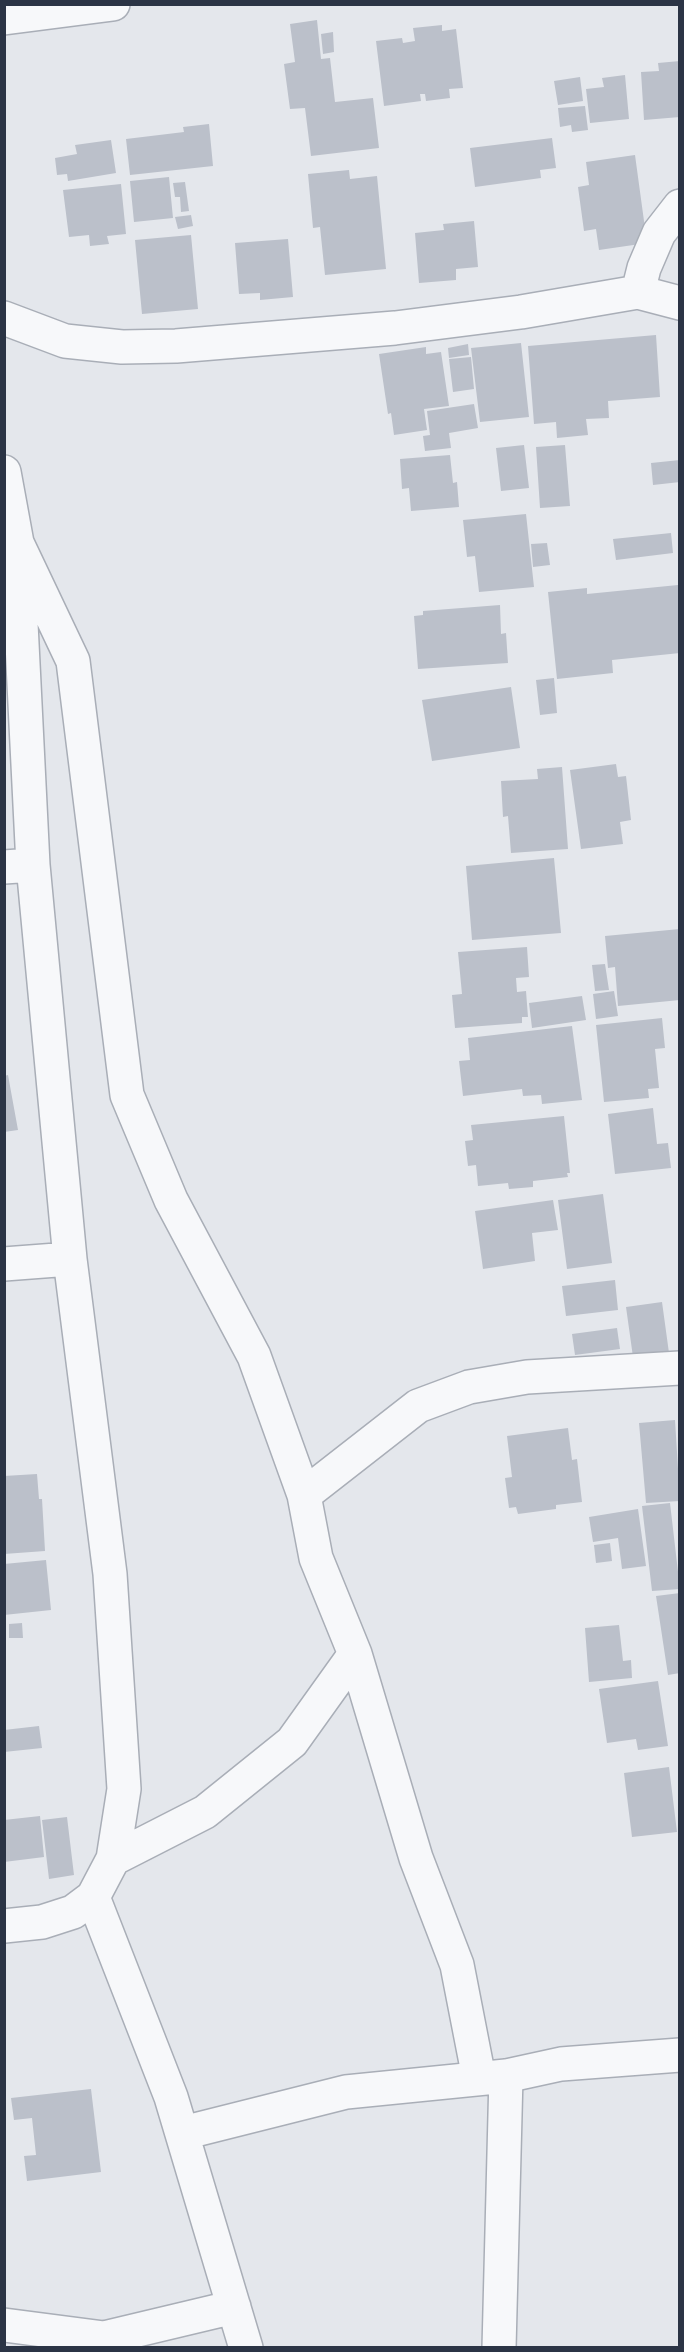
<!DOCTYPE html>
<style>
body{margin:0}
#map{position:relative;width:684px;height:2352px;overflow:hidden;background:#e4e7ec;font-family:"Source Sans 3",sans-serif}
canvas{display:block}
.frame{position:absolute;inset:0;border:6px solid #2b3445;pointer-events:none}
</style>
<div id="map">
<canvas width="684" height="2352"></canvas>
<div class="frame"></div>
</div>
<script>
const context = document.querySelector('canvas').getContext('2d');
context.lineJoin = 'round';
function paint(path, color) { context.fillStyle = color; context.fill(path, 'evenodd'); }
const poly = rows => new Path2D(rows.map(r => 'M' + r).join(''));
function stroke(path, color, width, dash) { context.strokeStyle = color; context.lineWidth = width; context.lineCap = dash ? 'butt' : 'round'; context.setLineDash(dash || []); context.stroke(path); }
paint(poly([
 [317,20,321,59,330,58,335,102,373,98,379,148,311,156,305,108,290,109,284,64,295,62,290,24],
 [442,25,442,31,456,29,463,88,449,89,450,98,426,101,425,94,420,94,421,101,384,106,376,41,402,38,403,43,415,41,413,28],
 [333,32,334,52,323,54,321,34],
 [680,61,680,117,644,120,641,72,659,71,658,63],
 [625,75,629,119,590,123,586,89,604,87,602,78],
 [580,77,583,101,558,105,554,81],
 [585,106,588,130,572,132,571,125,560,127,558,108],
 [209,124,213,166,130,175,126,139,184,132,183,127],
 [552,138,556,168,540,170,541,178,475,187,470,148],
 [111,140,116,173,68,181,67,174,57,175,55,158,77,154,75,145],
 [635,155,647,243,599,250,596,229,584,231,578,187,589,185,586,162],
 [349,170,350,179,377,176,386,269,325,275,320,227,313,228,308,174],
 [169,177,173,218,134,222,130,181],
 [185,182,189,211,181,212,180,197,175,197,173,183],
 [121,184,126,234,107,236,109,244,90,246,89,235,69,237,63,190],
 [191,215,193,226,178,229,175,217],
 [474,221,478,267,456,269,456,280,419,283,415,233,444,230,443,224],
 [191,235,198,309,142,314,135,240],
 [288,239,293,297,260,300,260,293,239,294,235,243],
 [656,335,660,397,608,401,609,418,586,419,588,435,557,438,556,422,534,424,528,346],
 [521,343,529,417,480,422,471,348],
 [468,344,469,355,449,358,448,348],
 [426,347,426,354,441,352,449,406,424,409,427,430,394,435,391,413,388,414,379,354],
 [471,357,474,389,453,392,449,359],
 [474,404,478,428,449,433,451,448,425,451,423,436,430,435,427,411],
 [524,445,529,488,501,491,496,448],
 [565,445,570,506,540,508,536,447],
 [450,455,453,483,457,482,459,507,411,511,409,488,402,489,400,459],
 [680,460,680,482,653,485,651,463],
 [526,514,534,587,479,592,475,556,467,557,463,520],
 [671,533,673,553,616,560,613,539],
 [547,543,550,565,533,567,531,544],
 [678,585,680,653,612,660,613,673,557,679,548,592,587,588,587,594],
 [500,605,501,634,506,633,508,663,418,669,414,616,423,615,423,611],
 [554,678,557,713,540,715,536,680],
 [511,687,520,748,432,761,422,700],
 [616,764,618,777,626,776,631,820,620,822,623,844,581,849,570,770],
 [562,767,568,849,511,853,508,816,503,817,501,781,538,779,537,769],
 [554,858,561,933,472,940,466,866],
 [680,929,680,1000,618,1006,615,967,608,968,605,936],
 [527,947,529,977,516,978,517,992,526,991,528,1017,522,1017,522,1023,455,1028,452,995,462,994,458,952],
 [605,964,609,990,595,991,592,965],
 [614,991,618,1016,596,1019,593,994],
 [582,996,586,1020,532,1028,529,1003],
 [662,1018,665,1048,655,1049,659,1088,648,1089,649,1098,604,1102,596,1025],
 [572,1026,582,1100,542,1104,541,1095,523,1096,522,1089,463,1096,459,1061,470,1060,468,1038],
 [8,1075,18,1130,4,1132,4,1076],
 [653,1108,657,1144,668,1143,671,1168,615,1174,608,1114],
 [564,1116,570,1173,567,1173,568,1177,533,1181,533,1187,509,1189,508,1183,478,1186,476,1165,468,1166,465,1141,473,1140,471,1125],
 [603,1194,612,1263,567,1269,558,1200],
 [553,1200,558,1230,532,1233,535,1261,483,1269,475,1211],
 [615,1280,618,1310,566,1316,562,1286],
 [662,1302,669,1353,633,1357,626,1307],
 [617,1328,620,1349,575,1355,572,1334],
 [675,1420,680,1501,646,1503,639,1423],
 [568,1428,572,1460,577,1459,582,1502,556,1505,556,1509,518,1514,516,1507,509,1508,505,1478,512,1477,507,1436],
 [37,1474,39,1499,42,1499,45,1551,4,1554,4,1476],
 [670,1503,680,1589,652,1591,642,1506],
 [638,1509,646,1566,622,1569,618,1538,593,1542,589,1517],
 [610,1543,612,1561,596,1563,594,1545],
 [46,1560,51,1610,4,1615,4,1564],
 [680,1593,680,1673,668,1675,656,1596],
 [22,1623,23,1638,9,1638,9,1624],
 [619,1625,623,1661,631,1660,632,1678,589,1682,585,1628],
 [658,1681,668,1746,638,1750,636,1739,607,1743,599,1689],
 [39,1726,42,1748,4,1752,4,1730],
 [669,1767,677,1832,632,1837,624,1773],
 [40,1816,44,1857,4,1862,4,1820],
 [67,1817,74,1875,49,1879,42,1820],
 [91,2089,101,2172,27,2181,24,2156,36,2155,32,2118,14,2120,11,2098]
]), '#bbc0ca');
const minor = poly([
 [4,18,113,4],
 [638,292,644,268,659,233,680,206],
 [4,318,65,341,122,347,176,346,395,328,521,312,638,292,680,303],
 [4,472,17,543,33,865,70,1259,110,1574,124,1789,113,1859,93,1897,73,1912,42,1922,4,1926],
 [17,543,73,661,127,1095,171,1200,254,1356,304,1495,316,1558,355,1654,416,1858,457,1965,479,2078],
 [4,867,33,865],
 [4,1264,70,1259],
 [304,1495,418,1406,469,1387,527,1377,680,1368],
 [113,1859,205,1812,292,1742,355,1654],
 [93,1897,171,2097,246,2348],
 [183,2133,346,2092,506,2076,561,2064,680,2055],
 [4,2325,104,2338,234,2307],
 [499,2348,506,2076]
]);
stroke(minor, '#a9aeb7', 36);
stroke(minor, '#f7f8fa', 33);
</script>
